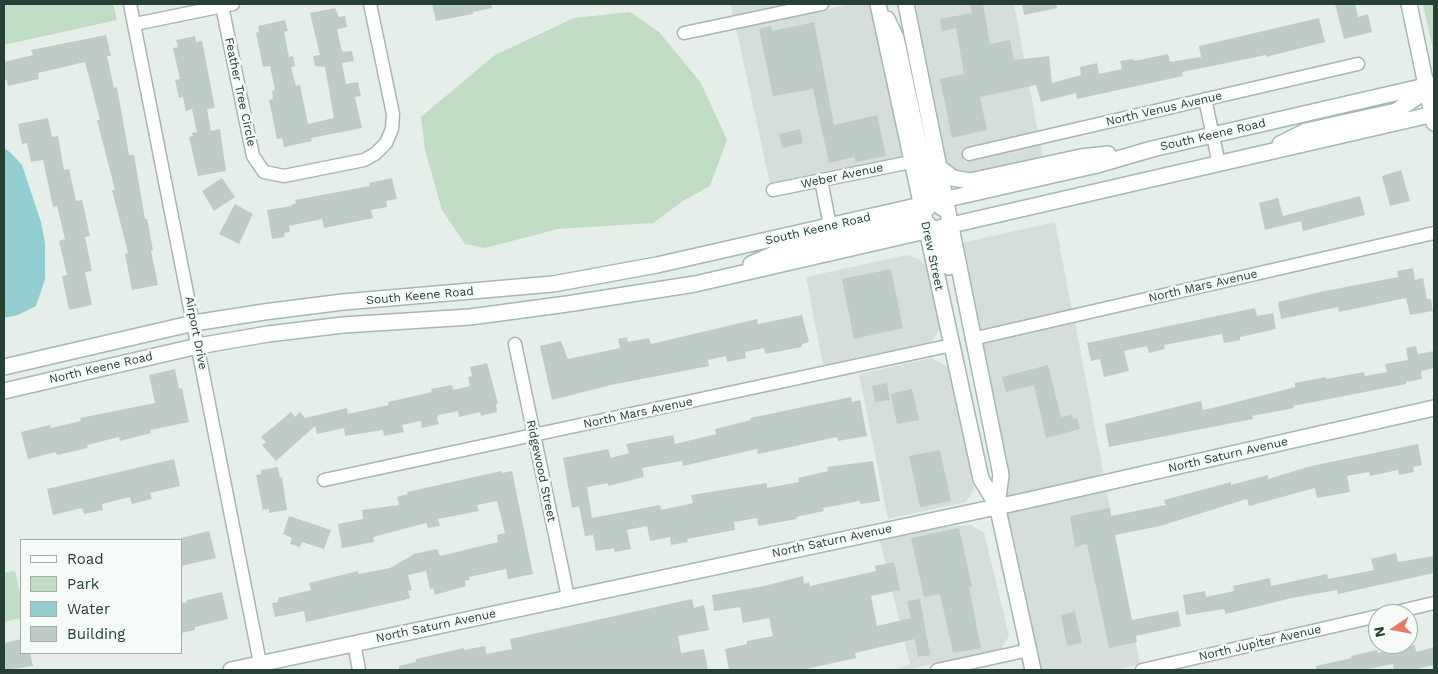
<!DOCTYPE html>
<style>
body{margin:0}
#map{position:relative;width:1438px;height:674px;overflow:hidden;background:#e6eeea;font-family:"Work Sans",sans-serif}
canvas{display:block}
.frame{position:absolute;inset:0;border:5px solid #264036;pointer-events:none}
.legend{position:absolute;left:20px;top:539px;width:162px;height:115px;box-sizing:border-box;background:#f7fbf8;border:1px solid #a3b0aa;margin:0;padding:6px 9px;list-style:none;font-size:15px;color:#264036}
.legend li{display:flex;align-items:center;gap:10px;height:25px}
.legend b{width:25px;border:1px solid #a3b0aa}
.north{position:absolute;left:1368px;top:604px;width:50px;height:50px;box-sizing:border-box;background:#f7fbf8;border:1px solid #a3b0aa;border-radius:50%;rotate:258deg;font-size:14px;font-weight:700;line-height:20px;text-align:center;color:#264036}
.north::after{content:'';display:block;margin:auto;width:18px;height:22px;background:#e97a6a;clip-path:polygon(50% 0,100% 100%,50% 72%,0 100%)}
</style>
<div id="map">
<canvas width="1438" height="674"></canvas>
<div class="frame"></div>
<ul class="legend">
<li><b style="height:6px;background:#fff"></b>Road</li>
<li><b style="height:14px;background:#c1ddc5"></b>Park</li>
<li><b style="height:14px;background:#93cdcf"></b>Water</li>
<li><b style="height:14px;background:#bfccc5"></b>Building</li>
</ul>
<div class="north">N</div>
</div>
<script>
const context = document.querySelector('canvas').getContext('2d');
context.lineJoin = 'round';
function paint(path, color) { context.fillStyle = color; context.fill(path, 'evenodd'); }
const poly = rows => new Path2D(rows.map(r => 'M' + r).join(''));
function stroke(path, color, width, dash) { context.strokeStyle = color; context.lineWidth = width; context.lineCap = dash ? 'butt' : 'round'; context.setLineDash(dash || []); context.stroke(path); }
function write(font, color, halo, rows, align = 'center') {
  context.font = font + ' "Work Sans",sans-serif'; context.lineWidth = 5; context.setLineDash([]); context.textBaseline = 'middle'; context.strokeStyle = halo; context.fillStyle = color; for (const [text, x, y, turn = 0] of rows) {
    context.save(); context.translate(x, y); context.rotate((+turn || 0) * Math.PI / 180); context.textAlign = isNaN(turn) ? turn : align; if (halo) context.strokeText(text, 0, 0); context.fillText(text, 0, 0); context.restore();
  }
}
paint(poly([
 [731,4,791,4,733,16],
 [852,4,870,4,903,157,770,184,736,28],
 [913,4,1014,4,1038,132,961,150,964,162,1041,144,1043,159,970,175,957,172,947,165],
 [1055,222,1072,310,978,331,961,243],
 [907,255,919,259,927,267,940,328,932,342,823,365,806,277],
 [1075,322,1104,476,1005,498,980,344],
 [932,358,948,367,974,489,966,502,888,519,859,374],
 [1106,488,1140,664,1114,670,1040,670,1005,510],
 [970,525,984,532,1009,636,1001,649,906,670,894,670,910,664,879,537,910,530]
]), '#d5ded9');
paint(poly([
 [4,4,113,4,117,20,4,45],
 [1423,4,1434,4,1434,50,1432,45],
 [630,12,659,32,701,83,727,140,710,186,683,201,653,223,558,229,485,248,465,244,442,210,425,150,421,117,495,55,574,18],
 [15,571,21,597,21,618,4,622,4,573]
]), '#c1ddc5');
paint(poly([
 [4,148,11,153,22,165,41,222,45,243,45,279,36,306,18,315,4,318]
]), '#93cdcf');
paint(poly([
 [432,4,491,4,492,8,473,12,473,14,436,21],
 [970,4,983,4,990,44,1010,40,1014,60,1049,56,1052,83,1081,75,1080,67,1097,63,1099,74,1122,69,1120,61,1133,59,1134,61,1168,54,1170,62,1201,57,1199,46,1319,18,1325,42,1266,57,1266,55,1182,72,1183,76,1077,99,1076,93,1041,102,1036,85,980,97,987,130,952,138,940,79,964,74,956,28,942,31,940,19,972,13],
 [1022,4,1056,4,1057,8,1024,15],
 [1335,4,1355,4,1358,17,1368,14,1372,32,1344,39],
 [335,8,339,17,345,16,347,27,337,29,341,48,343,52,352,51,354,61,342,63,346,84,358,82,361,96,355,97,362,128,311,138,312,141,284,147,282,138,277,139,269,100,273,99,272,91,275,90,270,66,263,67,256,33,259,32,258,26,285,20,288,31,284,32,289,57,293,56,295,66,291,67,296,86,300,85,308,124,334,118,325,67,315,66,313,56,320,55,310,13],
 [814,22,834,125,877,115,886,156,856,162,854,157,829,163,813,89,773,96,759,29,771,26,772,31],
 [106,35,111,56,107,56,114,88,117,87,129,155,134,155,145,219,147,219,153,250,151,251,158,285,132,290,125,254,128,253,112,190,115,190,97,120,100,120,85,62,38,73,39,79,8,86,7,80,4,81,4,62,33,55,31,50],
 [195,36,196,42,202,41,215,108,207,109,211,131,220,129,226,171,198,176,189,137,193,136,192,133,197,132,192,109,186,111,183,97,179,98,175,80,180,79,173,48,178,47,176,40],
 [48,118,52,137,58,136,64,170,69,169,76,201,82,200,90,236,85,237,92,271,85,272,92,305,69,310,62,276,67,275,59,241,65,239,57,206,53,207,43,160,31,162,27,143,22,144,18,124],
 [800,129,803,143,782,148,779,134],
 [1401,170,1410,201,1390,206,1382,176],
 [222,178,235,197,214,211,202,191],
 [392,178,397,199,386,201,387,207,371,210,373,218,324,228,322,219,289,226,290,232,284,233,285,237,272,239,267,210,291,206,291,205,296,203,295,200,370,186,369,183],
 [1360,196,1365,215,1303,231,1301,221,1265,230,1259,203,1278,198,1283,216],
 [235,204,253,214,239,244,219,234],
 [1413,268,1415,280,1423,278,1427,299,1431,299,1433,311,1410,315,1406,298,1339,312,1338,307,1281,319,1278,302,1320,292,1398,277,1397,271],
 [891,269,903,328,854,339,842,279],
 [1255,308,1257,316,1273,313,1276,329,1240,337,1240,340,1224,343,1222,334,1164,345,1165,349,1149,353,1147,346,1124,351,1129,371,1104,377,1100,359,1091,361,1087,343],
 [802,315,809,342,802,344,802,347,765,354,764,348,745,352,746,358,727,362,726,356,708,360,709,366,611,385,552,400,540,346,561,341,568,359,620,348,618,339,627,337,628,342,649,338,651,344,757,319,758,324],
 [1416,346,1418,354,1434,351,1434,368,1421,371,1422,379,1406,382,1406,384,1293,406,1294,408,1252,416,1253,419,1109,447,1105,424,1201,401,1203,410,1221,406,1295,387,1295,383,1326,377,1326,379,1364,372,1365,376,1387,372,1385,364,1408,360,1406,348],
 [487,363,498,403,496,404,497,412,481,416,480,412,459,417,458,411,439,415,437,418,439,424,422,428,421,421,402,425,404,432,384,436,383,430,345,436,344,428,317,434,315,426,276,461,262,445,266,442,261,437,291,412,295,417,300,412,305,418,347,408,348,414,389,405,388,402,432,392,431,389,452,385,453,390,470,386,468,377,472,376,470,367],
 [1048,365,1061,417,1072,415,1073,419,1077,418,1080,429,1046,438,1034,385,1006,392,1002,377],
 [175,369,179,389,182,388,189,422,150,430,151,433,120,441,119,437,87,445,88,448,57,455,56,452,28,459,21,432,50,425,51,428,81,421,80,418,155,403,149,375],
 [887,383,890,400,875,402,872,386],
 [912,389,919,420,897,424,891,394],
 [851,397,852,402,860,400,867,436,838,441,837,437,758,454,757,449,683,466,682,461,642,468,644,477,608,486,608,483,587,487,592,518,660,505,661,510,693,503,691,495,767,483,767,488,799,482,798,478,828,471,827,467,873,461,880,501,860,504,860,501,823,508,824,511,796,517,797,519,758,526,757,518,734,522,735,530,687,539,688,542,671,545,670,537,650,541,647,526,627,530,631,549,615,552,614,548,596,551,593,535,585,536,579,506,572,508,563,458,608,449,611,458,629,453,626,444,673,435,675,444,716,434,715,429,751,420,750,418],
 [1418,444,1422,465,1413,467,1414,472,1399,475,1398,470,1370,476,1369,472,1347,476,1350,492,1317,498,1315,488,1249,506,1247,499,1160,526,1115,535,1132,620,1178,611,1181,626,1136,636,1137,642,1109,648,1087,544,1075,547,1070,516,1110,508,1111,516,1166,505,1164,500,1231,482,1231,485,1268,475,1268,479,1311,466],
 [940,450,951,501,920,507,909,456],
 [174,459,180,486,150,493,152,499,132,504,130,497,102,504,103,510,84,514,82,508,53,515,47,489],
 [278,467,280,478,282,477,287,510,269,513,269,509,263,510,256,475,261,474,261,470],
 [501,471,502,473,512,471,533,574,508,579,506,569,469,577,470,580,465,581,466,586,435,595,433,588,430,589,426,571,408,575,412,590,408,591,410,598,404,600,306,622,304,611,275,617,272,603,278,602,278,598,311,590,309,583,358,571,358,574,390,568,414,554,437,549,440,556,498,542,497,535,505,533,497,501,477,505,479,511,438,519,440,526,428,528,426,523,373,537,374,542,342,548,338,524,363,519,362,510,399,505,397,497,408,494,407,492],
 [289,516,331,530,324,549,302,542,300,547,290,544,292,538,283,534],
 [959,528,972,587,969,587,981,648,953,653,940,594,924,597,911,538],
 [209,531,216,558,181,566,181,538],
 [1396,553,1398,562,1434,556,1434,573,1338,594,1337,590,1292,598,1226,614,1224,609,1186,615,1183,595,1205,591,1206,597,1234,591,1233,586,1270,578,1271,586,1327,574,1328,579,1374,570,1371,559],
 [894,562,900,590,871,596,877,626,911,618,907,601,920,599,930,655,918,657,915,639,855,653,856,658,801,670,729,670,725,649,747,644,747,641,773,636,769,618,743,623,740,607,714,611,712,595,764,586,803,576,804,584,809,582,810,586,876,571,875,566],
 [222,592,228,619,195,627,195,630,181,633,181,604,187,602,187,600],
 [692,599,694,608,704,605,709,630,678,636,681,653,704,649,708,670,399,670,399,666,416,662,416,659,464,648,464,650,485,646,486,654,512,649,510,639],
 [1075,612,1082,643,1067,646,1061,615],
 [21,639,21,653,30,653,33,666,4,670,4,643],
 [1415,645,1416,652,1434,647,1434,665,1412,670,1394,670,1393,664,1363,670,1316,670,1316,666,1352,658,1351,656,1377,650,1378,653]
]), '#bfccc5');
const street = poly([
 [130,4,260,663],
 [222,6,253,156,264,172,284,176,364,160,375,154,386,143,392,129,393,114,370,4],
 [135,24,233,4],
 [684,33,822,4],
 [1205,99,1219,164],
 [969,154,1358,64],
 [821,180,830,226],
 [773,190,911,162],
 [972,339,1434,233],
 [515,344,568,597],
 [324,480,952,345],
 [1388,614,1434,603],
 [354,643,359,670],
 [937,670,1029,650],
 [1142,670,1378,616]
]);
const secondary = poly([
 [878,4,981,479,997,505,1033,670],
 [906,4,1001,475,997,505],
 [1409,4,1434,123],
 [887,19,896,38,929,191,942,208],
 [1280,144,1306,131,1396,111,1417,97,1427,86],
 [940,168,953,178,970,181,1081,157,1108,154],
 [928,224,938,236,946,252,949,267],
 [751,264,778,252,901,224,916,218,929,207],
 [4,367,194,323,264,312,343,302,553,284,657,265,1097,165,1152,149,1434,84],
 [4,391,198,346,268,334,343,325,470,317,567,304,695,284,1434,114],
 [231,670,1029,500,1434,408]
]);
stroke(street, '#a9b6b0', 15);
stroke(secondary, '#a5b9b0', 18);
stroke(street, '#fff', 12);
stroke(secondary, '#fff', 15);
write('12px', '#264036', '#f7fbf8', [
 ["Feather Tree Circle",240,92,78],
 ["North Venus Avenue",1164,109,-13],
 ["South Keene Road",1213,135,-13],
 ["Weber Avenue",842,176,-12],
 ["South Keene Road",818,229,-13],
 ["Drew Street",932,256,78],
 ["North Mars Avenue",1203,286,-13],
 ["South Keene Road",420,296,-5],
 ["Airport Drive",196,333,79],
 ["North Keene Road",101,368,-13],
 ["North Mars Avenue",638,413,-12],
 ["North Saturn Avenue",1228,455,-13],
 ["Ridgewood Street",541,471,78],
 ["North Saturn Avenue",832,541,-12],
 ["North Saturn Avenue",436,626,-12],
 ["North Jupiter Avenue",1260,643,-13]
]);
</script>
